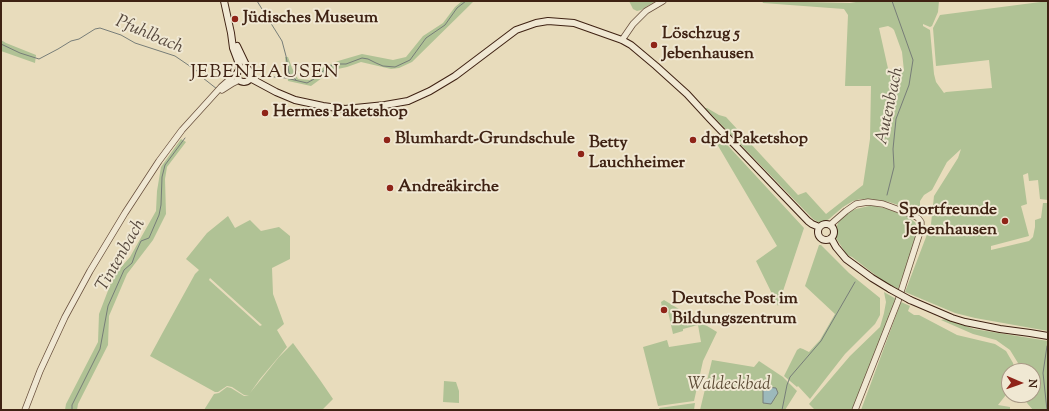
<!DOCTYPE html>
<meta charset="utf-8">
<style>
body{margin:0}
#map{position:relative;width:1049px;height:411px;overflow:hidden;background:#e8dcbc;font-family:"Sorts Mill Goudy",serif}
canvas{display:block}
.frame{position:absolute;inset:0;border:2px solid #3f2213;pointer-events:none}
.north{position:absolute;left:1001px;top:363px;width:40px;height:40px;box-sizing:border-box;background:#f0e8d3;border:1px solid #a99986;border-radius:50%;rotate:92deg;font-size:11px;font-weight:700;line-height:16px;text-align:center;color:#3f2213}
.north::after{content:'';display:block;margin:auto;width:14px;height:18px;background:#8f2418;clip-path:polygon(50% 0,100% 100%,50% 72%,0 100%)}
</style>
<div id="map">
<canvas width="1049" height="411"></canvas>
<div class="frame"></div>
<div class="north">N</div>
</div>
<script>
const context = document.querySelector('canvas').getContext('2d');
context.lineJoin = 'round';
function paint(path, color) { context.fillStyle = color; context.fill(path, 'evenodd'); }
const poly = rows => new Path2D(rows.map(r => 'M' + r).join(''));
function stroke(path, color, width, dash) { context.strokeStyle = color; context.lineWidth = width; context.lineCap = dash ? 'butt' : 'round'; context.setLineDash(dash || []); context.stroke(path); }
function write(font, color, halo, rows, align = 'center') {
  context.font = font + ' "Sorts Mill Goudy",serif'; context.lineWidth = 4; context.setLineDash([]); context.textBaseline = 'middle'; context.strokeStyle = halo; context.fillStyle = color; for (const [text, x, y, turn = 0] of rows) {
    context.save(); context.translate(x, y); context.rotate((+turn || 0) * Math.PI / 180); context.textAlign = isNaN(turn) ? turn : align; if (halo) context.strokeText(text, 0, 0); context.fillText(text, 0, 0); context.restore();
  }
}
paint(poly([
 [462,1,474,1,412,62,399,68,391,69,361,62,347,67,333,70,311,86,288,81,285,57,288,57,292,68,298,79,310,80,324,67,338,61,362,54,393,60,406,57,423,36,443,23,455,7],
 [629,1,656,1,641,10,637,11,633,9],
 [762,1,850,3,862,1,939,1,938,12,932,26,930,27,923,24,923,26,930,30,934,74,936,82,944,93,946,92,992,88,989,60,936,66,933,28,940,15,1048,1,1048,200,1040,199,1038,180,1029,181,1028,173,1023,175,1027,204,1021,206,1029,236,991,246,991,250,1029,241,1033,237,1035,227,1035,220,1041,218,1043,203,1048,203,1048,331,975,318,955,313,905,292,931,224,934,196,958,158,961,149,947,162,932,190,924,195,920,201,920,207,913,210,889,202,870,199,861,199,853,201,843,207,829,219,823,223,818,222,813,219,705,108,707,108,719,115,726,117,798,195,806,192,826,214,863,185,870,139,871,86,845,86,848,15,844,9,763,3],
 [888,26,892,28,894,30,902,52,904,71,889,73,879,28],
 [1,40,6,43,36,55,35,63,1,51],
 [720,137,804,228,778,306,756,261,777,246,717,144,712,138],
 [181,139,186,142,167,167,165,179,166,214,153,240,127,274,109,316,108,345,78,404,77,410,65,410,66,404,98,342,99,314,114,275,130,257,156,211,157,191,161,167],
 [869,206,875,206,888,209,908,217,916,223,919,229,917,237,898,289,883,281,852,257,847,255,836,238,836,228,839,221,846,213,856,209],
 [228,216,235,228,250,220,261,231,279,227,290,236,290,259,272,268,273,294,284,324,277,330,287,347,260,379,250,393,279,357,293,343,320,380,333,399,322,410,204,410,214,394,219,393,227,387,231,388,244,396,249,395,244,395,232,387,227,386,218,392,215,392,150,356,163,332,195,274,199,270,186,259,207,233],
 [210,278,262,325,260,326,209,280],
 [819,245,821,245,849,273,880,298,880,315,875,324,845,354,827,377,810,399,798,386,797,387,784,376,797,350,800,348,803,349,809,352,820,340,835,314,805,286],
 [884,292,896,299,882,335,852,410,815,410,809,404,850,356,880,327,884,313,886,302],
 [664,300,717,332,703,361,694,401,658,406,643,347,667,340,669,347,701,342,698,325,683,329,683,331,673,334,667,307,662,308,661,302],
 [901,302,910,306,908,311,914,315,919,315,957,335,995,344,1006,351,1013,363,1015,371,1009,371,1009,391,998,405,1010,407,1010,410,861,410],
 [946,319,974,329,1048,341,1048,410,1033,410,1027,403,1024,395,1033,395,1033,371,1020,371,1018,363,1010,350,996,340,973,334,941,320],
 [712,360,754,367,759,361,783,377,797,391,785,410,700,410],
 [444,381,456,382,459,391,459,403,443,402],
 [695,403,694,410,660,410,659,408]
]), '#b0c295');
const water = poly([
 [767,387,776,388,778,393,771,404,763,403,763,390,767,387]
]);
paint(water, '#9cb9bb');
stroke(water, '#777d78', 1);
stroke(poly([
 [257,1,282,41,286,56,289,73,296,80],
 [1,44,20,53,39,59,58,49,71,41,79,39,95,29,100,28,121,35,135,43,175,56,197,71,203,78,217,89],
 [274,77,286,78,307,83,314,79,328,67,336,64,346,64,362,58,368,59,376,63,383,66,395,67,410,60,426,38,445,25,457,8,466,1],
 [887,195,894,167,893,149,896,119,909,85,913,60,892,1],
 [1047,346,1043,373,1047,410],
 [72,410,72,405,100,349,108,306,124,270,132,263,136,252,141,241,149,238,159,215,161,205,162,177,165,165,185,138],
 [782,410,787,385,790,377,821,341,855,282]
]), '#777d78', 1);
const tertiary = poly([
 [622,40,633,24,646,11,663,1],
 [222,90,233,83,239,80],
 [830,225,846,211,856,204,868,202,883,204,913,215,918,218,921,222,921,229,898,301,855,410],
 [25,410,40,371,65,317,90,271,125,213,159,161,182,130,221,87,237,73]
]);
const secondary = poly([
 [224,1,231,33,233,48,239,64,240,69],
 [237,46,248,69],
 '237 75a7 7 0 1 1 14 0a7 7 0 1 1-14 0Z',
 [250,78,276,92,295,100,323,106,345,109,385,105,408,101,430,91,455,76,516,30,536,23,548,21,574,23,622,40,631,45,656,66,687,94,710,119,808,221,812,224,819,227],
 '818 232a8 8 0 1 1 16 0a8 8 0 1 1-16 0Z',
 [831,238,836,247,846,259,872,278,890,289],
 [910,300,952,318,965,322,1000,329,1030,333,1048,336]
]);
stroke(tertiary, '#69503d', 7);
stroke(secondary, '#3f2213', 8);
stroke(tertiary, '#f0e8d3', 5.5);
stroke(secondary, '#f0e8d3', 6);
const secondaryBridge = poly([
 [890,289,910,300]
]);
stroke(secondaryBridge, '#3f2213', 8, []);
stroke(secondaryBridge, '#f0e8d3', 6);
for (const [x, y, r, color] of [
 [235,19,4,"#8f2418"],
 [654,45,4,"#8f2418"],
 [265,113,4,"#8f2418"],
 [387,140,4,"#8f2418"],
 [693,140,4,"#8f2418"],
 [581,154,4,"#8f2418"],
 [390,188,4,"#8f2418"],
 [1005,221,4,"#8f2418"],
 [664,310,4,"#8f2418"]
]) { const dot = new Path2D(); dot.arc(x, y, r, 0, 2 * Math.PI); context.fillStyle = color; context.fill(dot); stroke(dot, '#f0e8d3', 1.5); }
write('bold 17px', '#3f2213', '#f0e8d3', [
 ["Jüdisches Museum",243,19],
 ["Löschzug 5",662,35],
 ["Jebenhausen",662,55],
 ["Hermes Paketshop",273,113],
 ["Blumhardt-Grundschule",395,140],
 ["dpd Paketshop",701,140],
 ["Betty",589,144],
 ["Lauchheimer",589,164],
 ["Andreäkirche",398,188],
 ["Sportfreunde",997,211,"right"],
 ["Jebenhausen",997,231,"right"],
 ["Deutsche Post im",672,300],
 ["Bildungszentrum",672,320]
], 'left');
write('italic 17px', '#5b4a34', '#f0e8d3', [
 ["Waldeckbad",729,386]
]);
write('italic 18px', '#56483d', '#f0e8d3', [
 ["Pfuhlbach",149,36,23],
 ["Autenbach",891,106,-78],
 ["Tintenbach",122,256,-60]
]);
context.letterSpacing = '1px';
write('19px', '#3f2213', '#f0e8d3', [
 ["JEBENHAUSEN",265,74]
]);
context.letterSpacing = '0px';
</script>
